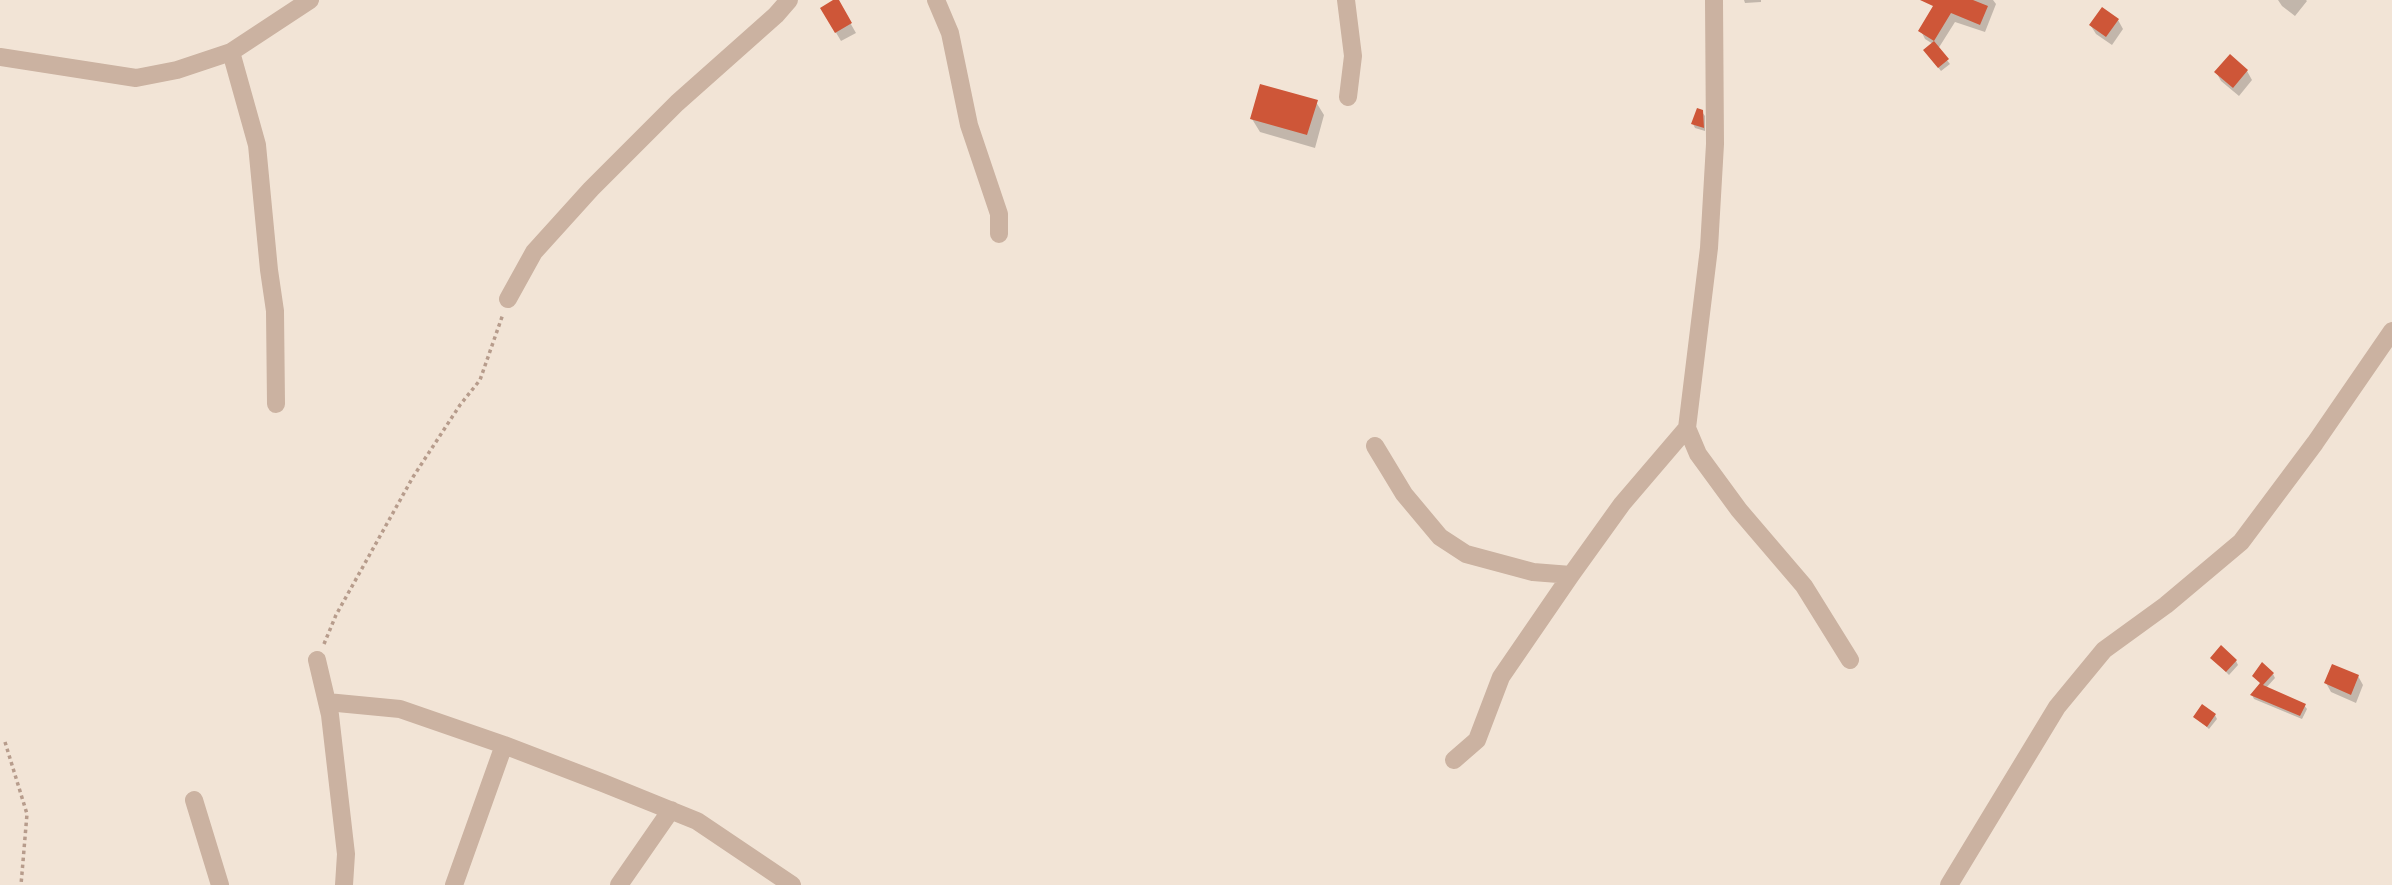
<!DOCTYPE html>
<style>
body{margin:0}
canvas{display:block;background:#f2e4d6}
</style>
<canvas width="2392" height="885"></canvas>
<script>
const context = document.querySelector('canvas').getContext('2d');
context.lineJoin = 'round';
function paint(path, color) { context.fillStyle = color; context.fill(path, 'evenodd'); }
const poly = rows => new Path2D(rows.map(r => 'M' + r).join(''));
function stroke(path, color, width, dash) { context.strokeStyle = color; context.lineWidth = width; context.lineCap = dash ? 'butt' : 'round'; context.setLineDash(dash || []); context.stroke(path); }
paint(poly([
 [837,0,856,33,841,41,822,9],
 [1744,0,1761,0,1761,2,1745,3],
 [1937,0,1993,0,1996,4,1985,32,1955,22,1938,49,1950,64,1941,71,1927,54,1933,44,1925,39,1921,31],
 [2278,0,2306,0,2307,1,2295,16,2282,6],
 [2118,20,2123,29,2112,45,2096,34,2091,26],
 [2230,56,2247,71,2252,80,2239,96,2221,81,2216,72],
 [1316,102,1324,115,1315,148,1260,132,1252,119],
 [1702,112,1705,116,1705,131,1695,128,1693,124],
 [2212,658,2236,661,2238,665,2229,675],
 [2273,674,2275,678,2266,688,2304,705,2307,709,2302,719,2254,699,2252,695],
 [2358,676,2363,685,2356,703,2331,692,2326,683],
 [2215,715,2217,719,2209,729,2196,717]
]), '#0003');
paint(poly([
 [833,0,839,0,852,23,835,33,820,8],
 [1920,0,1973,0,1988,6,1980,25,1951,13,1934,41,1918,31,1933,6],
 [2102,7,2119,19,2106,37,2089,25],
 [1934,41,1949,59,1938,68,1923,50],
 [2230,54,2248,70,2233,88,2214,72],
 [1260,84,1318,100,1307,135,1250,119],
 [1697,108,1703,110,1704,128,1691,124],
 [2221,645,2237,660,2226,672,2210,658],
 [2262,662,2274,673,2263,685,2306,704,2300,716,2250,695,2260,683,2252,676],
 [2332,664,2359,675,2351,695,2324,683],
 [2202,704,2216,714,2207,727,2193,717]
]), '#ce5638');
stroke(poly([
 [324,644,336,615,413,477,460,405,480,380,503,314],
 [5,742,27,814,21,885]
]), '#b79c8c', 3.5, [3.5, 3.5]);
stroke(poly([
 [936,0,950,33,969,125,999,214,999,234],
 [1346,0,1353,56,1348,97],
 [1714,0,1715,144,1709,248,1687,428,1698,454,1739,510,1804,586,1850,660],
 [231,52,257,145,269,270,275,311,276,404],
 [0,57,136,78,177,70,231,52,310,0],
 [508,299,534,252,591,189,677,103,776,15,789,0],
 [1375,446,1404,494,1440,537,1466,554,1533,572,1571,575],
 [317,660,330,715,346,854,344,885],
 [327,702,400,709,504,745,603,783,697,821,792,885],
 [1454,760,1477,740,1501,677,1571,575,1622,504,1687,428],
 [194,800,220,885],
 [454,885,504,745],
 [619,885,671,810],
 [1949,885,2057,707,2104,650,2166,605,2241,542,2315,443,2392,331]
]), '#cbb2a1', 18);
</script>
